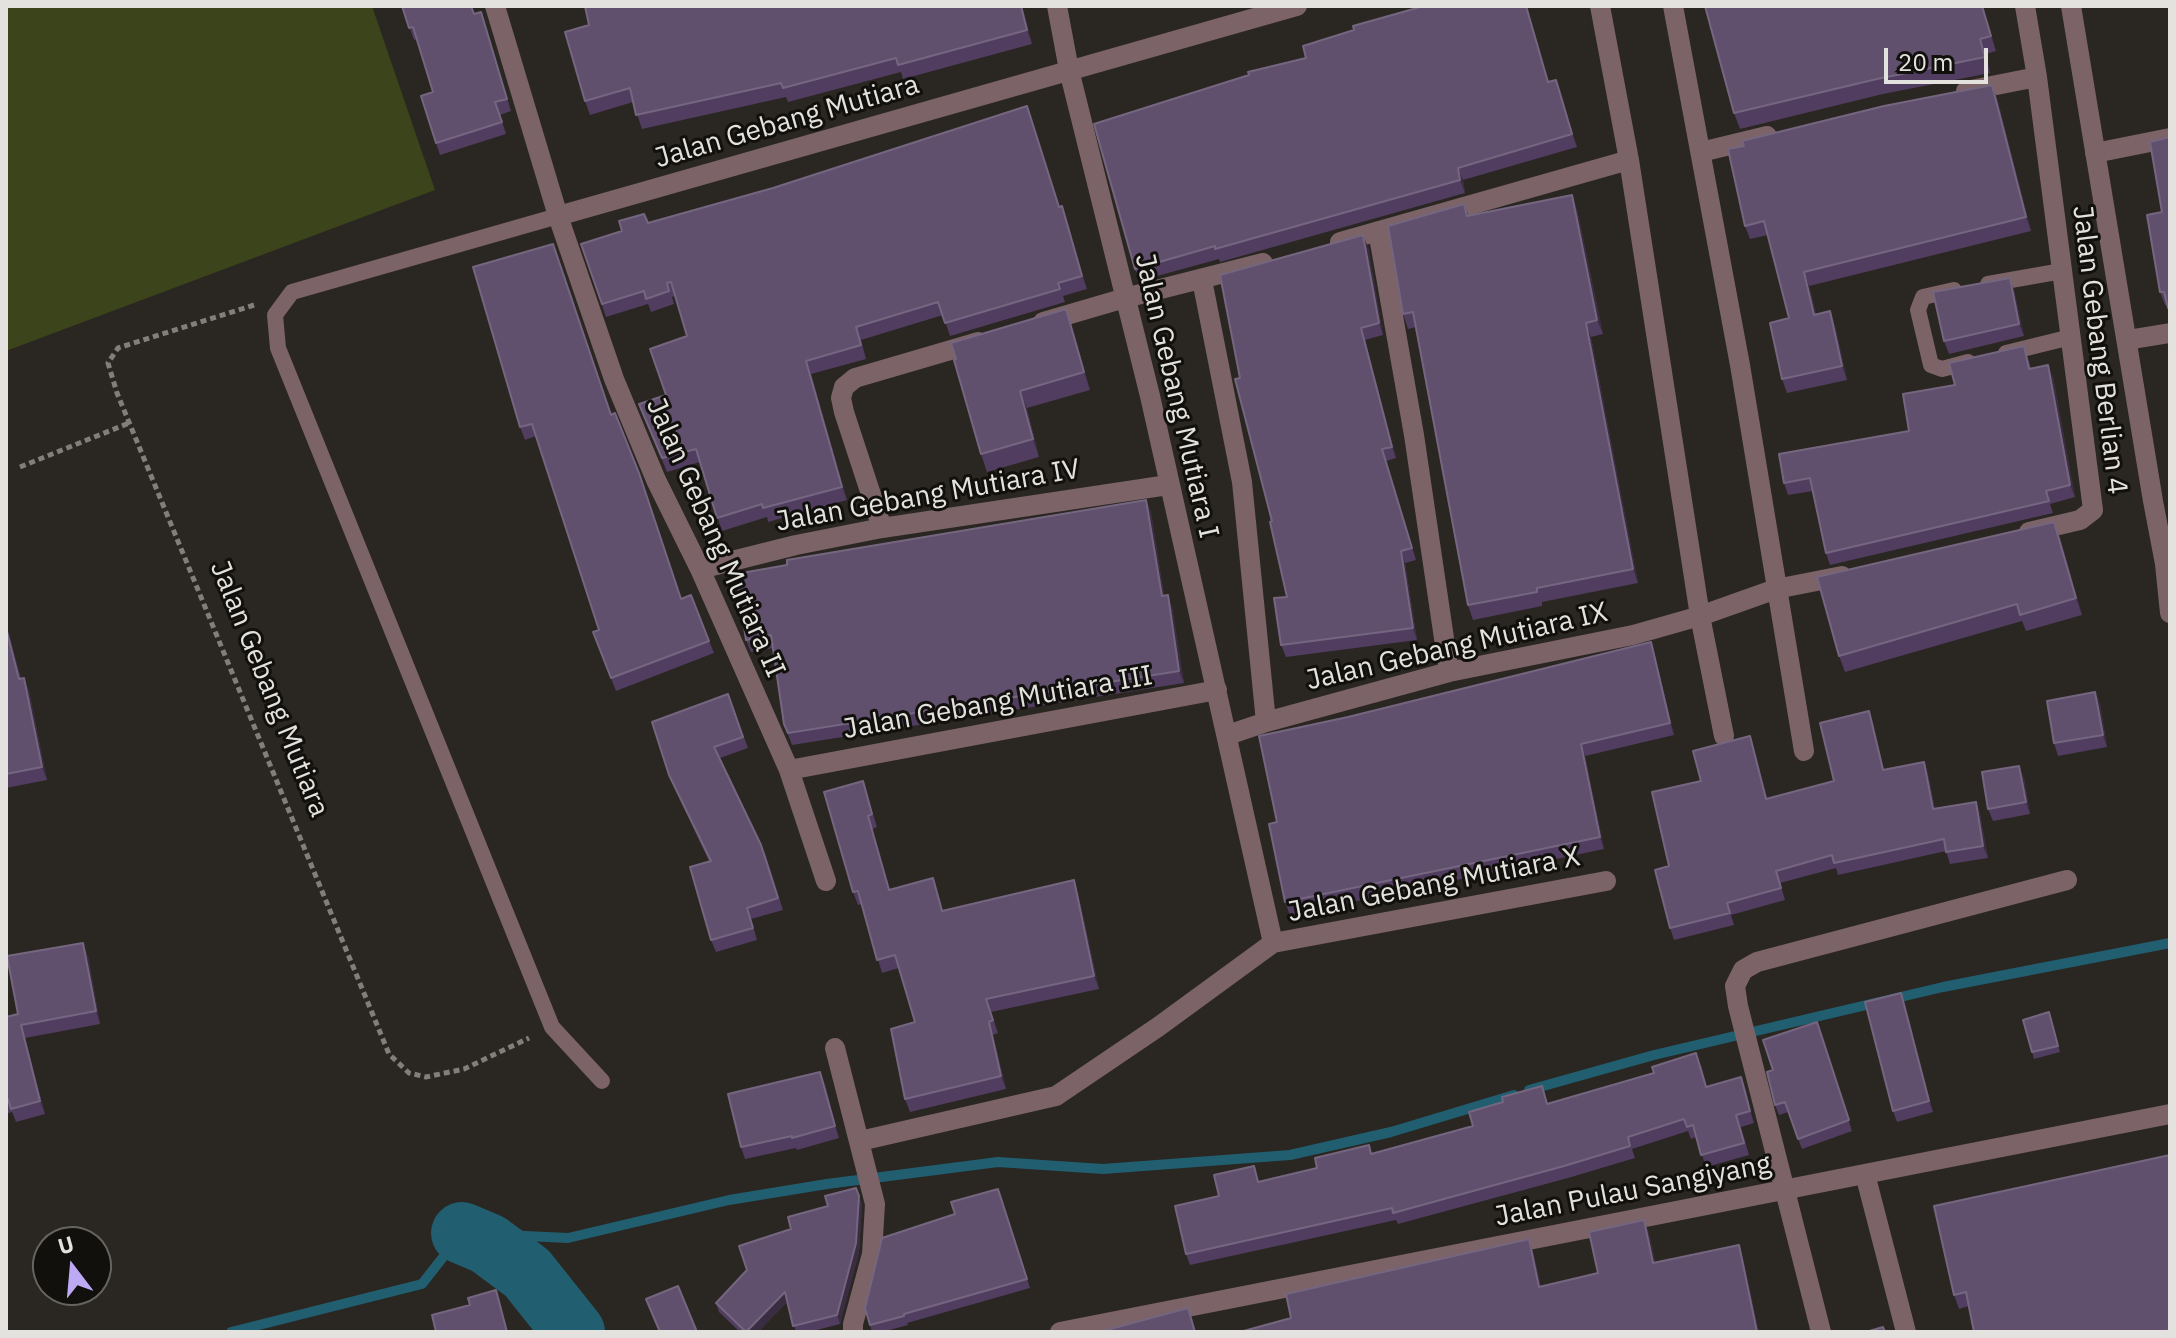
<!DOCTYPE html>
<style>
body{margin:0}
#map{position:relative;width:2176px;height:1338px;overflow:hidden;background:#2a2621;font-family:"IBM Plex Sans",sans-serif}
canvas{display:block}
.frame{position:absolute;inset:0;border:8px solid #e4e2de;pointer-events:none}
.north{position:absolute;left:32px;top:1226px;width:80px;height:80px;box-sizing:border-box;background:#11100d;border:2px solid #656461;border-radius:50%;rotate:344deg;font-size:22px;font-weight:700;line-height:32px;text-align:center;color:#e4e2de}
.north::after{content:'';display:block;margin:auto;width:28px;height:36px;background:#bea9f5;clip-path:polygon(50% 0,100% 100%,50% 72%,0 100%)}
.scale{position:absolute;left:1884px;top:48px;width:104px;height:36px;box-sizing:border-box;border:4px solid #e4e2de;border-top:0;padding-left:10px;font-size:24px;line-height:28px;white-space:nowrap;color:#e4e2de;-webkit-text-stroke:6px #11100d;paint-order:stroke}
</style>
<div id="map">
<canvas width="2176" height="1338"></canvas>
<div class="frame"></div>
<div class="north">U</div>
<div class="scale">20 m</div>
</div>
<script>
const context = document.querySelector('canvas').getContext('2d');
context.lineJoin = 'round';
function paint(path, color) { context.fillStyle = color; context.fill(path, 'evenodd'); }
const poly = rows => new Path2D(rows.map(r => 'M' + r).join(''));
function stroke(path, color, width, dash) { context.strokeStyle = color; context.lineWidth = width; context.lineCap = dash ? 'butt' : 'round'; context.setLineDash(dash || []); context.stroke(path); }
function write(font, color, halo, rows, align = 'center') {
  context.font = font + ' "IBM Plex Sans",sans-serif'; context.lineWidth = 6; context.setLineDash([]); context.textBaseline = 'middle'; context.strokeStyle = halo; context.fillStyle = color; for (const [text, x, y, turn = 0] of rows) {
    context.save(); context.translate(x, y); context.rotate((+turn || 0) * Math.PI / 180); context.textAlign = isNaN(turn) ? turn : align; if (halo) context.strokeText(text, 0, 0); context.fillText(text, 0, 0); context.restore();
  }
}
paint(poly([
 [6,6,372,6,435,190,6,351]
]), '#3b441b');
stroke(poly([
 [1529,1090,1654,1055,1943,987,2170,943],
 [231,1332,422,1284,462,1233,568,1238,729,1200,827,1184,998,1162,1103,1169,1290,1155,1391,1132,1514,1095]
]), '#215e70', 10);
stroke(poly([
 [462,1233,488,1244,527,1273,574,1332]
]), '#215e70', 62);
stroke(poly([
 [254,305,118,348,108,363,117,393,389,1054,409,1073,426,1077,464,1069,529,1038],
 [20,467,129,423]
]), '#827f7b', 5, [6, 4]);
stroke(poly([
 [558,216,292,292,275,315,278,348,552,1027,602,1081],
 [1988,284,2062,271],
 [1954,290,1923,297,1918,310,1931,365,1942,369,1968,362],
 [2006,353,2071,337]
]), '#7b6367', 16);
stroke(poly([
 [495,6,558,216,614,379,656,480,700,569,789,770,826,881],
 [1057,6,1069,70,1150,396,1273,943],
 [1600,6,1629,160,1700,616,1724,736],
 [1673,6,1740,365,1804,751],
 [2071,6,2153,501,2165,564,2170,613],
 [1966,91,2037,77,2025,6],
 [1701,152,1767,136],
 [2095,153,2170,138],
 [558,216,1297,6],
 [1378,231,1414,435,1449,672],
 [1340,242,1629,160],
 [1202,280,1242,482,1266,722],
 [1043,322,1125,298,1263,263],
 [2127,340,2170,333],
 [882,528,844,412,841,398,844,387,855,378,978,342],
 [2029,532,2080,520,2093,510,2037,77],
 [700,569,796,545,882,528,1168,485],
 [1228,735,1266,722,1449,672,1633,635,1700,616,1776,589,1842,576],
 [789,770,1217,690],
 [835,1048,875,1204,872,1254,853,1324,853,1332],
 [860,1141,1056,1096,1158,1027,1273,943,1606,881],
 [1865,1174,1906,1332],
 [1060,1332,2170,1114],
 [1821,1332,1738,1006,1735,986,1743,970,1757,962,2067,880]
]), '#7b6367', 20);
paint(poly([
 [402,6,472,6,474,14,485,24,511,111,500,115,506,134,440,155,436,143,433,92,417,39,414,40],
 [585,6,1022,6,1032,44,903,79,901,72,788,102,786,97,642,129,633,102,590,115,585,101,589,25],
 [1983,6,1996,51,1986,54,1990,73,1883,94,1740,129,1734,113],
 [1306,58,1549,82,1556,80,1577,147,1463,180,1465,193,1220,262,1219,259,1139,281,1135,269],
 [1997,98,2031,231,1809,286,1816,314,1835,325,1847,380,1787,393,1782,379,1789,318,1768,235,1750,239,1745,226],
 [2170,137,2170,314,2167,305,2165,305,2160,292,2162,212],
 [1464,204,1469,216,1577,209,1603,334,1591,337,1638,583,1542,602,1542,606,1473,620,1468,605,1416,327,1408,329,1403,314],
 [1062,206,1087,289,1063,296,1065,302,950,336,943,315,861,340,866,359,811,374,847,500,768,522,767,517,722,531,700,462,667,472,639,404,666,395,687,336,675,296,672,297,674,304,651,312,648,304,606,317,581,244,648,223],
 [1368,247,1383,335,1365,340,1396,458,1386,461,1416,560,1405,563,1417,640,1286,657,1281,645,1287,597,1240,378],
 [473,267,612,414,681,599,691,595,714,653,616,691,593,632,599,630,536,436,525,440,520,427],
 [2014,290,2024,336,1949,354,1944,341],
 [1066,309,1072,327,1090,390,1027,408,1039,457,987,472,981,454],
 [2028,358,2031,369,2053,377,2075,497,2050,504,2053,513,1830,565,1826,553,1813,491,1788,495,1784,483,1909,431,1955,385],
 [1146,500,1151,513,1164,595,1172,607,1184,683,792,745,784,724,773,648,751,652,746,640],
 [2060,538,2082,615,2026,631,2022,621,1845,672,1839,656],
 [6,626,21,678,29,691,47,780,6,788],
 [1655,655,1674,735,1585,756,1604,849,1290,915,1285,902,1277,822],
 [2095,692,2100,704,2107,747,2058,756,2054,743],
 [728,694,748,748,720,758,766,856,783,910,751,919,757,940,716,952,711,940,709,861,674,787,652,722],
 [1869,711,1873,723,1884,770,1924,762,1928,774,1935,809,1976,802,1980,814,1988,858,1950,864,1946,851,1838,875,1836,868,1780,883,1785,900,1731,915,1734,925,1674,940,1670,928,1669,866,1701,781,1750,736,1767,799,1834,781],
 [2024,778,2030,814,1993,821,1988,809],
 [867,794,877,827,872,829,890,890,937,891,943,911,1078,893,1099,989,991,1012,998,1033,993,1035,1006,1089,910,1112,905,1099,915,1022,899,968,882,973,862,904,858,905,853,892],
 [88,956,100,1024,25,1038,45,1114,16,1122,12,1112,6,1114,6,1017,18,1014],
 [1901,993,1933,1112,1897,1122,1893,1111],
 [2051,1019,2060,1052,2034,1059,2032,1052],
 [1817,1022,1852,1131,1802,1149,1788,1112,1779,1115,1775,1105,1773,1070],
 [1701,1065,1707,1087,1741,1077,1754,1123,1741,1127,1749,1155,1706,1167,1696,1137,1691,1139,1688,1131,1632,1149,1635,1158,1568,1178,1398,1224,1396,1220,1190,1265,1186,1254,1219,1196,1260,1182,1317,1168,1369,1145,1372,1154,1548,1104],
 [820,1072,839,1138,797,1150,796,1148,745,1159,741,1147],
 [2170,1155,2170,1332,1974,1332,1969,1306,1959,1309,1954,1295],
 [856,1188,862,1205,859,1252,840,1324,809,1332,796,1332,787,1302,758,1332,740,1332,719,1312,716,1303,791,1229,828,1206],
 [998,1189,1030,1288,907,1323,908,1325,882,1332,872,1332,870,1325,955,1214]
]), '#513d60');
paint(poly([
 [1021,6,1022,6,1032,44,1027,30],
 [1982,6,1983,6,1996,51,1991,36],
 [1980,39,1986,54,1990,73,1985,57],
 [1556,80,1561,92,1577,147,1572,134],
 [1992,85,1997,98,2031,231,2026,217],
 [1458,168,1463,180,1465,193,1460,180],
 [1572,195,1577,209,1603,334,1597,320],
 [1062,206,1067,220,1087,289,1082,276],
 [1363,235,1368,247,1383,335,1379,323],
 [1804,272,1809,286,1819,328,1814,315],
 [2010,278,2014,290,2024,336,2019,324],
 [1066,309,1072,327,1090,390,1084,372],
 [1830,311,1835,325,1847,380,1842,366],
 [1586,323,1591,337,1638,583,1633,569],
 [1361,328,1365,340,1396,458,1392,447],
 [806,361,811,374,847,500,842,487],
 [2048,365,2053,377,2075,497,2070,485],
 [1020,391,1027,408,1039,457,1033,439],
 [1146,500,1151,513,1166,608,1162,596],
 [2054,522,2060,538,2082,615,2076,598],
 [1401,551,1405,563,1417,640,1413,628],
 [1168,595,1172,607,1184,683,1179,671],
 [6,626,10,636,24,692,19,679],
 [1651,642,1655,655,1674,735,1670,723],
 [24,678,29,691,47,780,42,767],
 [2095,692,2100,704,2107,747,2103,735],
 [1869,711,1873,723,1887,782,1883,770],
 [1750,736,1754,748,1771,811,1766,799],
 [1581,744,1585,756,1604,849,1600,837],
 [1924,762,1928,774,1937,821,1933,809],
 [2019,766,2024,778,2030,814,2026,802],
 [1976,802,1980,814,1988,858,1983,846],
 [868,816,872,829,894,903,889,890],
 [1074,880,1078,893,1099,989,1094,976],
 [83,943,88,956,100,1024,96,1011],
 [1901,993,1905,1004,1933,1112,1929,1101],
 [989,1022,993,1035,1006,1089,1001,1076],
 [21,1025,25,1038,45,1114,40,1101],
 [820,1072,825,1084,839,1138,835,1126],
 [1741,1077,1746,1089,1754,1123,1750,1111],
 [856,1188,862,1205,859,1252,840,1324,837,1315],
 [1644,1220,1650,1236,1659,1279,1653,1263],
 [1529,1239,1534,1255,1545,1303,1539,1287],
 [1739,1245,1744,1261,1759,1332,1757,1332],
 [785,1292,788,1301,758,1332,746,1332]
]), '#3b2d41');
const building = poly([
 [402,6,471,6,474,14,481,12,507,99,495,102,502,122,436,143,421,96,433,92,413,27,409,28,402,6],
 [585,6,1021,6,1027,30,898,65,896,58,783,88,781,83,636,115,630,88,585,101,565,32,589,25,585,6],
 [1424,6,1526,6,1548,82,1556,80,1572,134,1458,168,1460,180,1215,249,1215,246,1135,269,1094,124,1249,75,1248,72,1306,58,1303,46,1354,30,1353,26,1424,6],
 [1705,6,1982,6,1991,36,1980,39,1985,57,1877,79,1734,113,1705,6],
 [1992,85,2026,217,1804,272,1814,315,1830,311,1842,366,1782,379,1770,323,1789,318,1764,221,1745,226,1728,149,1744,146,1742,141,1884,106,1992,85],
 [1027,106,1059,207,1062,206,1082,276,1058,283,1060,289,945,323,938,302,856,327,861,345,806,361,842,487,763,508,762,504,717,518,696,449,662,458,639,404,666,395,650,349,687,336,671,282,667,283,669,291,646,299,644,291,602,304,581,244,622,231,619,221,644,214,648,223,773,188,1027,106],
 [2170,137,2170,309,2168,308,2164,292,2160,292,2147,215,2162,212,2150,142,2170,137],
 [1572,195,1597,320,1586,323,1633,569,1537,588,1537,592,1468,605,1413,312,1403,314,1388,226,1464,204,1467,216,1572,195],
 [1363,235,1379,323,1361,328,1392,447,1382,449,1412,548,1401,551,1413,628,1281,645,1274,598,1287,597,1270,522,1272,521,1235,379,1240,378,1220,275,1363,235],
 [553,244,611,415,615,413,639,473,681,599,691,595,709,641,611,678,593,632,599,630,532,424,520,427,473,267,553,244],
 [2010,278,2019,324,1944,341,1933,292,2010,278],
 [1066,309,1084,372,1020,391,1033,439,981,454,954,360,956,359,951,343,1066,309],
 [2024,346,2029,369,2048,365,2070,485,2046,491,2049,501,1826,553,1810,478,1784,483,1779,454,1909,431,1903,394,1955,385,1949,363,2024,346],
 [1146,500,1162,596,1168,595,1179,671,788,733,784,724,771,635,746,640,736,574,787,565,787,560,1146,500],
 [2054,522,2076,598,2020,615,2017,604,1839,656,1817,577,2054,522],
 [6,628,19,679,24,678,42,767,6,774,6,628],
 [1651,642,1670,723,1581,744,1600,837,1285,902,1269,824,1277,822,1259,736,1348,717,1651,642],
 [2095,692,2103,735,2054,743,2047,701,2095,692],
 [728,694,743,737,714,747,761,845,778,898,747,908,753,928,711,940,690,867,711,861,669,775,652,722,728,694],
 [1869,711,1883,770,1924,762,1933,809,1976,802,1983,846,1946,852,1944,839,1834,863,1832,855,1776,871,1781,888,1727,903,1730,913,1670,928,1655,870,1669,866,1652,792,1701,781,1693,751,1750,736,1766,799,1834,781,1820,723,1869,711],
 [2019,766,2026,802,1988,809,1982,772,2019,766],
 [863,781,872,814,868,816,889,890,933,878,942,911,1074,880,1094,976,986,999,993,1020,989,1022,1001,1076,905,1099,891,1029,915,1022,895,955,877,960,858,891,853,892,824,792,863,781],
 [83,943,96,1011,21,1025,40,1101,11,1109,8,1099,6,1100,6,1017,18,1014,7,956,83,943],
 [1901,993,1929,1101,1893,1111,1865,1002,1901,993],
 [2049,1012,2058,1046,2032,1052,2023,1020,2049,1012],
 [1817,1022,1849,1120,1798,1139,1785,1102,1775,1105,1767,1072,1773,1070,1763,1040,1817,1022],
 [1696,1053,1706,1087,1741,1077,1750,1111,1736,1115,1744,1143,1701,1155,1693,1125,1687,1127,1684,1119,1628,1137,1630,1146,1564,1166,1393,1213,1392,1208,1186,1254,1175,1206,1219,1196,1214,1175,1254,1166,1258,1182,1317,1168,1315,1158,1369,1145,1371,1154,1473,1126,1469,1112,1503,1102,1502,1097,1542,1086,1547,1104,1654,1073,1652,1067,1696,1053],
 [820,1072,835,1126,792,1138,792,1136,741,1147,728,1094,820,1072],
 [2170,1155,2170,1330,2162,1332,1974,1332,1966,1292,1954,1295,1934,1206,2170,1155],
 [856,1188,859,1196,856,1243,837,1315,793,1326,785,1292,746,1332,716,1303,747,1270,739,1246,791,1229,788,1217,828,1206,825,1196,856,1188],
 [998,1189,1027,1279,904,1314,904,1316,870,1325,865,1308,882,1238,955,1214,951,1202,998,1189],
 [1644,1220,1653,1263,1739,1245,1757,1332,1240,1332,1291,1318,1286,1294,1529,1239,1539,1287,1598,1273,1589,1232,1644,1220],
 [678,1286,697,1332,660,1332,646,1299,678,1286],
 [496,1290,507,1332,436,1332,432,1315,470,1305,468,1298,496,1290],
 [1188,1308,1195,1332,1099,1332,1188,1308],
 [1883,1327,1885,1332,1866,1332,1883,1327]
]);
paint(building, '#614f6e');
stroke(building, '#756680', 2);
write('28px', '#e4e2de', '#11100d', [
 ["Jalan Gebang Mutiara",787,122,-16],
 ["Jalan Gebang Berlian 4",2099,350,83],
 ["Jalan Gebang Mutiara I",1176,396,77],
 ["Jalan Gebang Mutiara IV",928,496,-10],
 ["Jalan Gebang Mutiara II",715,538,66],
 ["Jalan Gebang Mutiara IX",1457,647,-13],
 ["Jalan Gebang Mutiara",269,689,68],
 ["Jalan Gebang Mutiara III",998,703,-10],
 ["Jalan Gebang Mutiara X",1434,885,-11],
 ["Jalan Pulau Sangiyang",1633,1191,-11]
]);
</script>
